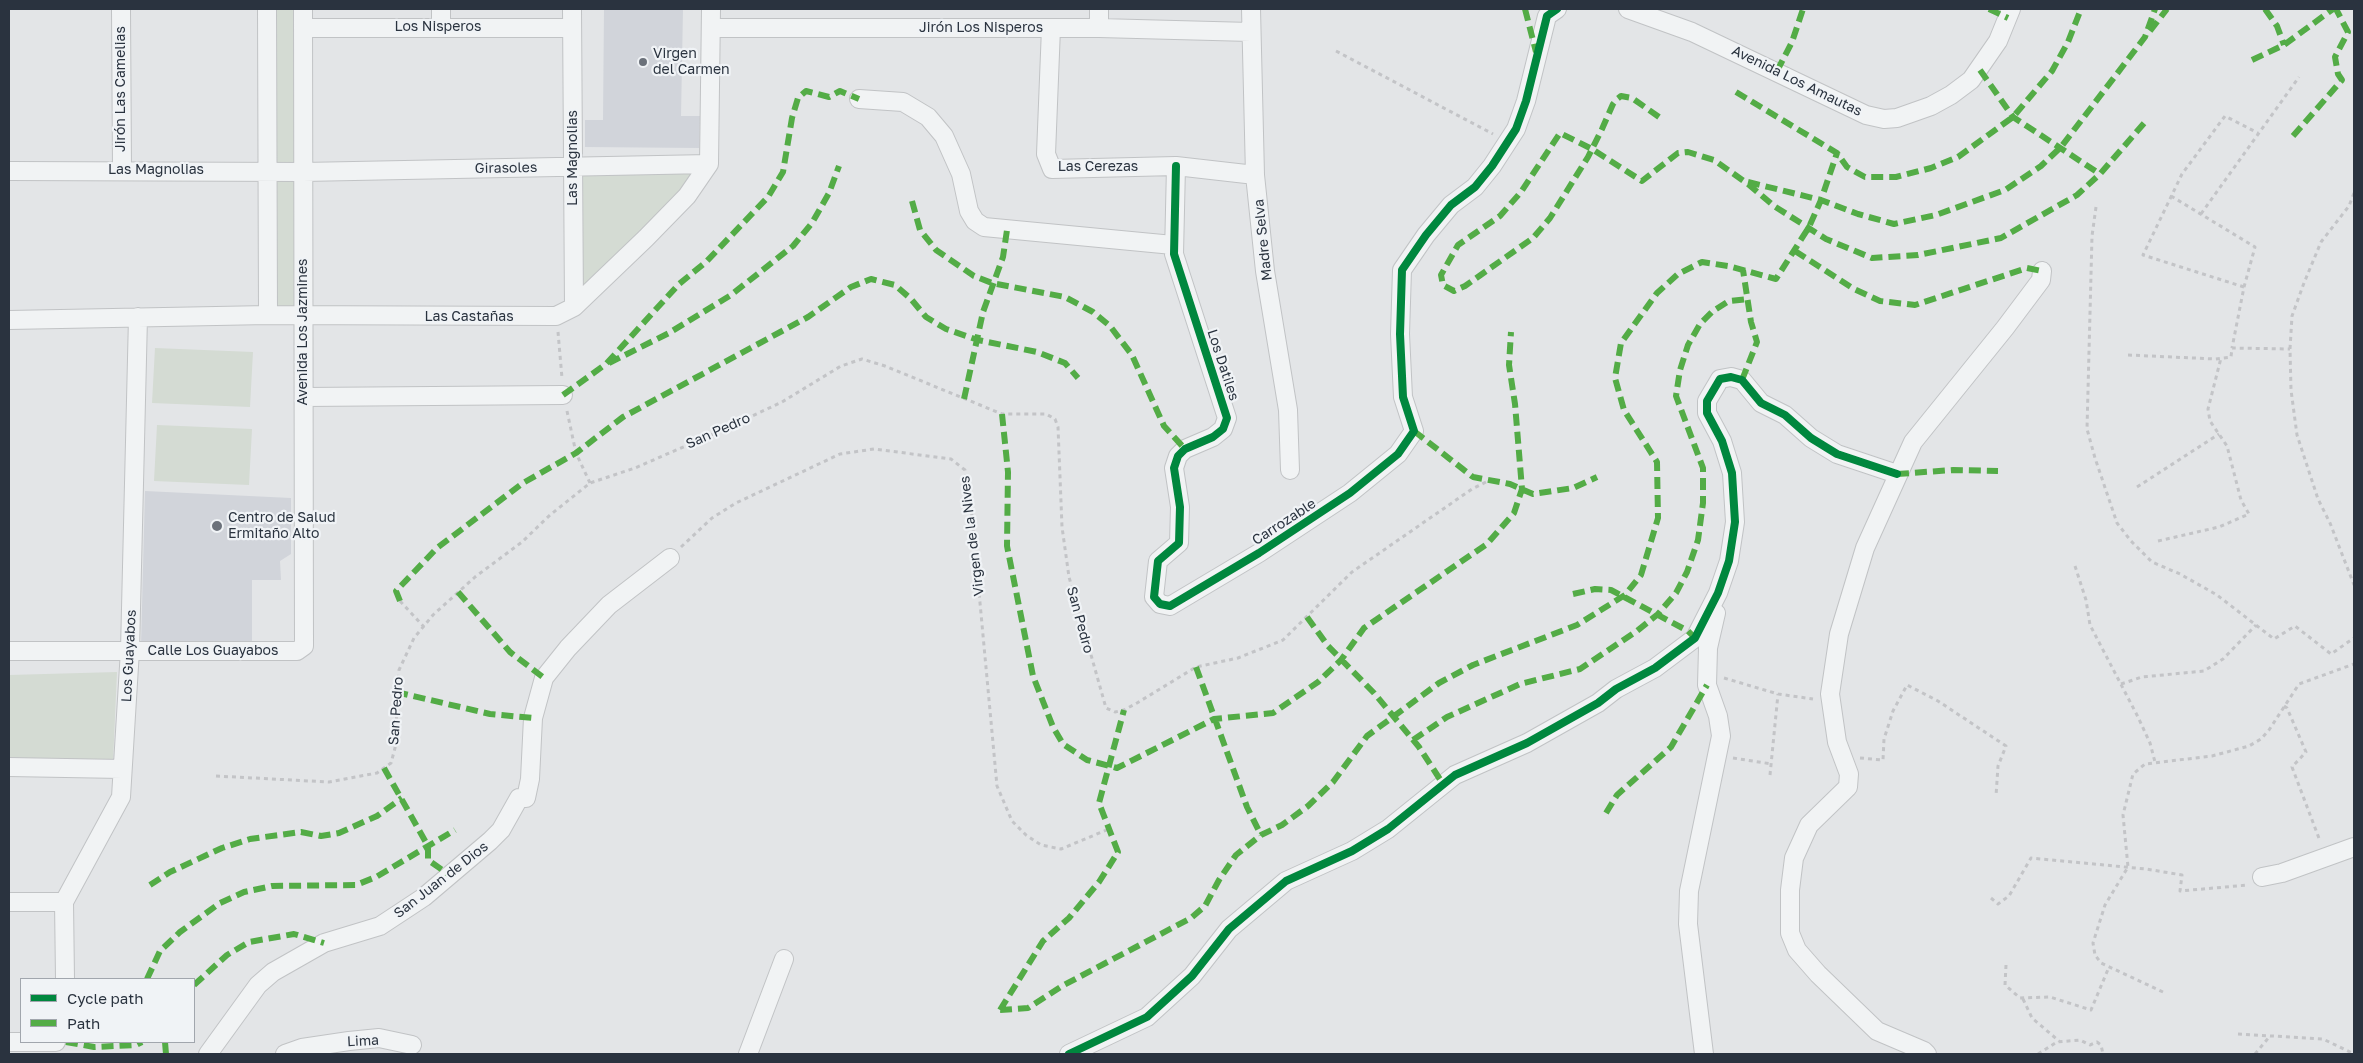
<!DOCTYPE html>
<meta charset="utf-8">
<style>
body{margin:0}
#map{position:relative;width:2363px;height:1063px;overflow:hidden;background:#e3e5e7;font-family:"Golos Text",sans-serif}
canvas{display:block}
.frame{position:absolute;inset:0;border:10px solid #2a333f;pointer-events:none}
.legend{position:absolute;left:20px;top:978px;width:175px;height:65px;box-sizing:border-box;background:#f0f3f6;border:1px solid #a1a6ad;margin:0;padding:6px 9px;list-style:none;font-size:15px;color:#2a333f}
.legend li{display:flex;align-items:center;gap:10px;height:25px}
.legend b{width:25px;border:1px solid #a1a6ad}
</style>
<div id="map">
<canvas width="2363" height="1063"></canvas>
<div class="frame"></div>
<ul class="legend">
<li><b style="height:6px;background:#00873e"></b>Cycle path</li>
<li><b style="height:6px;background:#53ac46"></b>Path</li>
</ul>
</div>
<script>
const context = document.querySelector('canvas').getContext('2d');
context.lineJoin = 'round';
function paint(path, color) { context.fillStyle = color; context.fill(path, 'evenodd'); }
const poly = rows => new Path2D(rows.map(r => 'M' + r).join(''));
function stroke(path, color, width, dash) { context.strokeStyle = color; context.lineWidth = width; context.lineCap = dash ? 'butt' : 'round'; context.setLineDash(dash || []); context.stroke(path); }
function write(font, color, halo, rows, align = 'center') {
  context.font = font + ' "Golos Text",sans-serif'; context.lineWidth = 4.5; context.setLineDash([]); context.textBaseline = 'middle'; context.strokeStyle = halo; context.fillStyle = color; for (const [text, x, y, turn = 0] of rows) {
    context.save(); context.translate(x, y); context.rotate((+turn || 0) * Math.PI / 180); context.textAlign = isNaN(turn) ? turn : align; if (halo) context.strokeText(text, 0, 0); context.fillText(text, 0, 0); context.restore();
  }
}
paint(poly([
 [604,9,683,9,681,116,700,116,699,148,585,147,585,120,603,120],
 [145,491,291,498,291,554,280,561,281,580,252,580,252,648,141,646]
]), '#d1d4da');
paint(poly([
 [267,9,303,9,303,316,268,315],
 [697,170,692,181,580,291,578,173],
 [155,348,253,352,250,407,152,403],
 [157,425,252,429,249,485,154,481],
 [117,672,113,762,9,762,9,675]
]), '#d4dbd3');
const minor = poly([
 [121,9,122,170],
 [267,9,268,315],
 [572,9,574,307],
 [1251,9,1255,175,1265,271,1288,410,1290,470],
 [1628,9,1692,32,1866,115,1884,119,1897,118,1931,106,1951,95,1971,80,1998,41,2011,9],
 [441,27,441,9],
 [303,28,572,28],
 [711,28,1099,28,1251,32],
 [1051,28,1046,154,1052,169,1176,166,1255,175],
 [1099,28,1099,9],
 [859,99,903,102,928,117,944,136,961,174,969,211,975,221,984,227,1173,245],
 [1176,166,1174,254,1227,418,1223,429,1213,437,1185,449,1178,456,1174,468,1180,507,1179,543,1158,561,1154,597,1160,604,1170,606,1259,553,1350,493,1398,454,1414,431,1403,397,1400,334,1402,270,1426,235,1451,205,1475,187,1492,166,1516,129,1526,101,1547,16,1557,9],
 [9,171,303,172,709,164],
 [9,320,268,315,556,316,574,307,646,238,687,196,709,164,711,9],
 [304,397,563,395],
 [9,651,297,651,304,646,303,9],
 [9,767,122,769],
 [2262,877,2282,873,2354,847],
 [9,902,64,902],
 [65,979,64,902,121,797,130,650,138,317],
 [9,1042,56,1042],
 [208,1054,258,985,273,972,324,943,380,926,424,897,490,841,501,830,519,798,526,798,530,779,533,718,544,678,568,648,609,605,670,558],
 [285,1054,302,1048,349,1041,379,1038,412,1045],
 [748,1054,784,959],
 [1069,1054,1147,1017,1192,976,1229,929,1286,881,1352,851,1388,829,1455,775,1527,743,1598,703,1616,689,1655,668,1695,638,1718,593,1729,561,1735,522,1732,473,1722,441,1707,413,1707,401,1720,379,1731,377,1742,380,1761,403,1785,415,1811,438,1837,454,1897,474],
 [1704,1054,1688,924,1689,891,1721,736,1718,716,1707,685,1708,648,1716,613],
 [1927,1054,1924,1051,1877,1031,1818,974,1797,950,1790,933,1790,890,1794,858,1809,825,1848,787,1849,774,1837,742,1830,694,1839,634,1865,548,1913,442,2005,328,2041,280,2042,271]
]);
stroke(minor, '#c1c3c5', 20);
stroke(poly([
 [1336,51,1493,134],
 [2354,193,2349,206,2321,242,2304,283,2292,316,2290,349,2291,390,2297,435,2318,499,2330,523,2354,585],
 [2171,196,2255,247,2244,287,2232,348],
 [2096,207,2092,236,2087,429,2095,458,2117,523,2131,541,2152,562,2180,574,2217,595,2274,639,2295,626,2331,654,2354,638],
 [2201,214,2299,77],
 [2244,287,2143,255,2182,174,2225,116,2258,133],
 [558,332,562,378],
 [2128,355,2215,359,2231,357,2232,348,2290,349],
 [567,411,576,453,590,483],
 [2137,487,2219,434],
 [2158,541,2219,527,2249,514,2241,500,2227,446,2210,421,2208,409,2221,358],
 [681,547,712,518,736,503,840,454,874,449,951,459,965,470,970,495,997,786,1012,821,1026,835,1041,845,1061,849,1109,829],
 [2075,566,2086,600,2090,625,2138,717,2150,743,2155,762],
 [400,601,424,627],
 [1724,678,1778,694,1813,699],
 [2121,684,2142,677,2204,671,2223,659,2256,625],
 [2284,706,2287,708,2306,752,2292,767,2320,841],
 [1733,758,1772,764],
 [1860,758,1883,760,1884,739,1893,711,1907,685,1938,701,2006,746,1998,766,1996,796],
 [1770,775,1778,694],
 [216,776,329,782,377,773,391,763,395,748,399,670,414,638,433,615,475,577,522,542,550,515,590,483,635,468,720,431,782,402,841,366,862,359,885,366,1002,414,1046,414,1055,419,1058,427,1062,527,1069,577,1106,708,1115,712,1124,710,1137,703,1196,667,1238,658,1283,640,1352,572,1472,489,1490,480],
 [1991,898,1998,904,2009,896,2031,858,2146,869,2182,875,2180,891,2248,885],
 [2006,965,2005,985,2020,998,2050,997,2091,1010,2109,967],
 [2163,992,2101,963,2095,955,2093,943,2105,905,2128,867,2123,815,2133,774,2145,764,2212,756,2249,746,2261,739,2269,730,2299,684,2354,664],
 [2023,999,2032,1018,2059,1041],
 [2238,1034,2323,1039,2354,1054],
 [2038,1054,2057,1042,2080,1040,2090,1045,2097,1042,2101,1045,2103,1054],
 [2255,1054,2270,1036]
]), '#c3c4c7', 3, [4, 4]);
stroke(minor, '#f1f3f4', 18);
stroke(poly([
 [1525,9,1536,52],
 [1989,9,2008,18],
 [2265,9,2277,26,2284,45],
 [2150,31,2167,9],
 [2252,60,2284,45,2333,9],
 [1980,70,2013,117,2100,174],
 [1777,71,1792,42,1803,9],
 [1736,92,1837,153,1847,167,1865,177,1896,177,1931,168,1958,157,2013,117,2052,71,2068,42,2081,9],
 [1659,117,1632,98,1621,96,1617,99,1613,104,1602,129,1588,157,1550,218,1533,238,1465,286,1454,291,1443,285,1441,275,1458,245,1500,216,1521,192,1560,133,1592,149,1642,181,1678,153,1688,152,1714,160,1748,184,1774,206,1826,239,1872,258,1918,255,2001,238,2077,195,2100,174,2146,121],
 [2293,136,2342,80,2338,74,2335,57,2348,32,2336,9],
 [1748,182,1821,200,1858,214,1894,224,1936,215,2005,190,2041,166,2061,147,2145,37,2155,9],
 [912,201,920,230,936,250,974,276,992,283,1065,297,1093,312,1110,326,1132,355,1164,426,1185,449],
 [1795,251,1854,289,1880,301,1915,305,2027,268,2042,271],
 [609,363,669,333,731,295,793,246,812,223,829,193,839,166],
 [1742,380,1757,342,1751,322,1743,270],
 [563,395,606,364,679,284,706,262,768,197,783,172,792,118,798,98,806,91,829,97,840,91,859,99],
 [964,399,983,312,1003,257,1007,230],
 [1002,414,1008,472,1007,546,1033,676,1053,727,1063,744,1087,760,1117,768,1214,719,1273,713,1318,682,1341,660,1364,628,1487,544,1514,513,1522,489,1515,404,1509,365,1511,332],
 [1414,431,1473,477,1510,484,1533,494,1573,488,1597,477],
 [1897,474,1953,470,1998,471],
 [458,592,510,652,544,678],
 [1573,594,1595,589,1611,590,1688,631,1695,638],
 [400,601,396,591,437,548,523,483,576,453,623,417,808,317,851,287,871,279,895,285,911,299,926,317,946,329,978,340,1037,352,1065,363,1078,378],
 [1307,617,1328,646,1374,693,1419,747,1443,784],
 [1196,667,1247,807,1261,835],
 [396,692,490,714,533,718],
 [1413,740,1447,717,1520,684,1580,669,1637,631,1658,614,1676,593,1687,572,1698,540,1703,503,1703,468,1676,396,1680,370,1688,345,1700,324,1713,311,1729,301,1748,299],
 [384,768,428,846,428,860,451,876],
 [1606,813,1617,795,1671,747,1707,685],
 [150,885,170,872,222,848,250,839,301,832,321,836,339,833,377,816,402,798],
 [147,979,160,951,180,932,220,903,244,892,272,886,356,885,376,877,455,830],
 [194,985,227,955,249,942,294,934,324,943],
 [1000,1010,1028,1008,1062,986,1191,918,1205,906,1219,880,1236,855,1261,835,1282,825,1308,806,1333,782,1367,736,1439,683,1473,665,1577,625,1625,595,1641,575,1658,518,1657,462,1624,410,1615,378,1621,343,1657,293,1678,274,1702,262,1728,266,1776,279,1809,227,1821,200,1837,153],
 [1000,1010,1043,941,1069,918,1099,882,1118,852,1099,803,1124,710],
 [66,1042,94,1047,136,1045,142,1042],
 [165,1042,166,1054]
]), '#53ac46', 6, [12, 6]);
stroke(poly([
 [1176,166,1174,254,1227,418,1223,429,1213,437,1185,449,1178,456,1174,468,1180,507,1179,543,1158,561,1154,597,1160,604,1170,606,1259,553,1350,493,1398,454,1414,431,1403,397,1400,334,1402,270,1426,235,1451,205,1475,187,1492,166,1516,129,1526,101,1547,16,1557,9],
 [1069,1054,1147,1017,1192,976,1229,929,1286,881,1352,851,1388,829,1455,775,1527,743,1598,703,1616,689,1655,668,1695,638,1718,593,1729,561,1735,522,1732,473,1722,441,1707,413,1707,401,1720,379,1731,377,1742,380,1761,403,1785,415,1811,438,1837,454,1897,474]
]), '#00873e', 8);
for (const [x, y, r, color] of [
 [643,62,5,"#6b717a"],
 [217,526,6,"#6b717a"]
]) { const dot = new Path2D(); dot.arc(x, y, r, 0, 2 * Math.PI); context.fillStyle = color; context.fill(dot); stroke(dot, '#f0f3f6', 2); }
write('14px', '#2a333f', '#f0f3f6', [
 ["Los Nisperos",438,27],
 ["Jirón Los Nisperos",981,28],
 ["Avenida Los Amautas",1797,81,26],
 ["Jirón Las Camelias",121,89,-90],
 ["Las Magnolias",573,158,-90],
 ["Las Cerezas",1098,167],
 ["Girasoles",506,168,-1],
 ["Las Magnolias",156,170],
 ["Madre Selva",1263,240,-96],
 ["Las Castañas",469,317],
 ["Avenida Los Jazmines",303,332,-90],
 ["Los Datiles",1223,365,72],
 ["San Pedro",718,431,-24],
 ["Carrozable",1284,522,-33],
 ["Virgen de la Nives",972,536,-97],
 ["San Pedro",1080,620,75],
 ["Calle Los Guayabos",213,651],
 ["Los Guayabos",129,656,-87],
 ["San Pedro",396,711,-86],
 ["San Juan de Dios",441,880,-38],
 ["Lima",363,1041,-3]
]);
write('14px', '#2a333f', '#f0f3f6', [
 ["Virgen",653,54],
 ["del Carmen",653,70],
 ["Centro de Salud",228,518],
 ["Ermitaño Alto",228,534]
], 'left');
</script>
